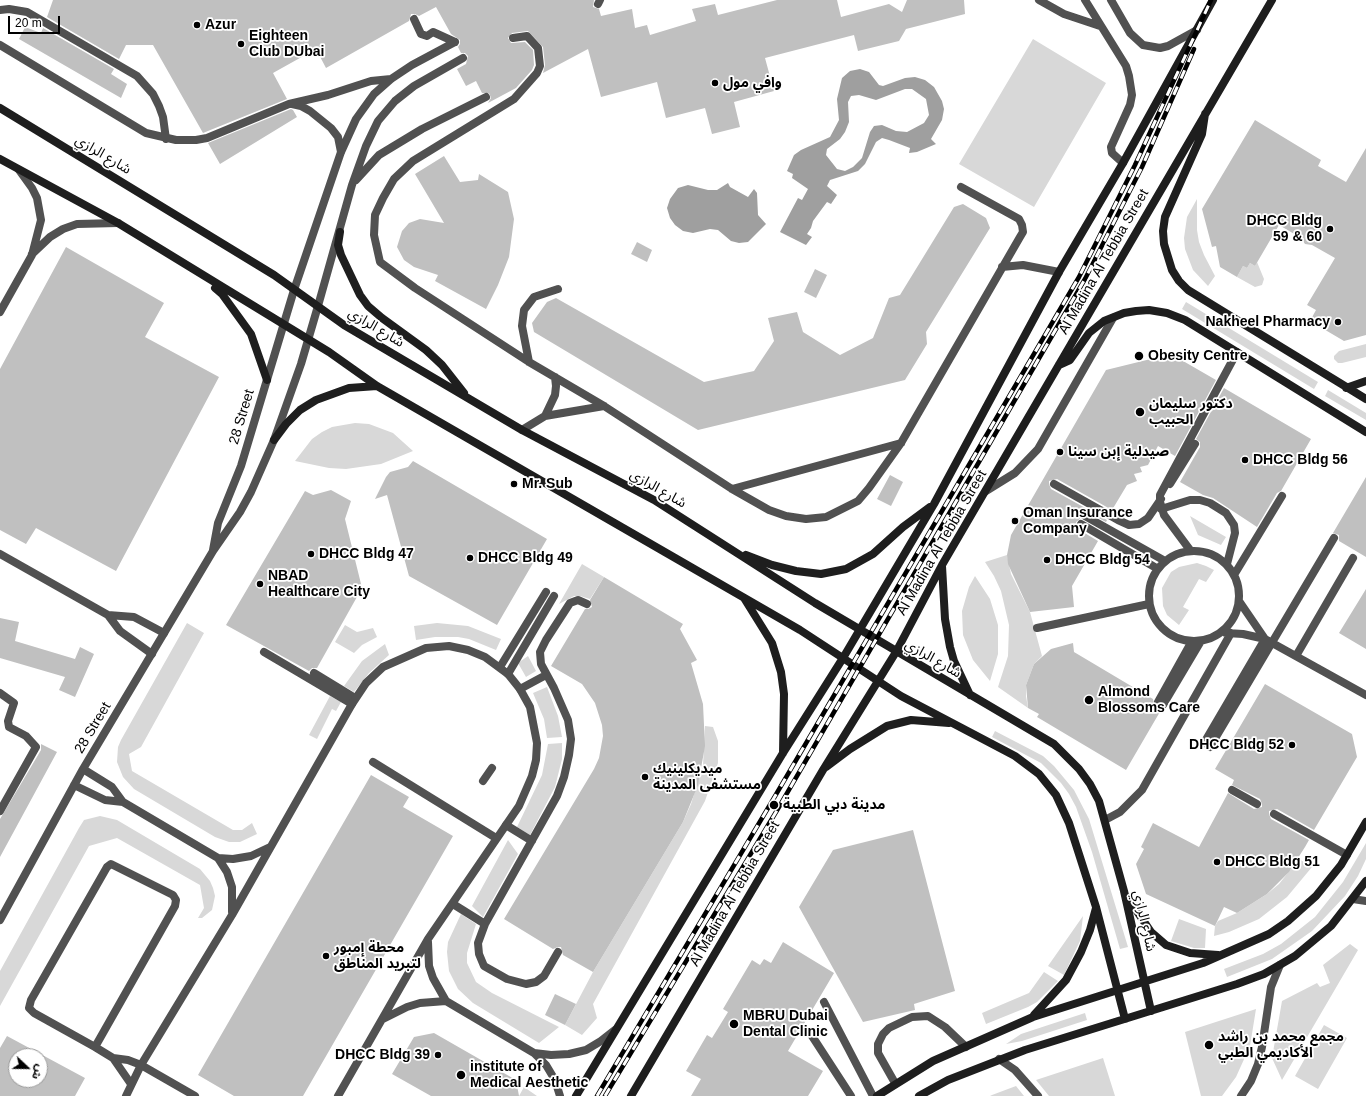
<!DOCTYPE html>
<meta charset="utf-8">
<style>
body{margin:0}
#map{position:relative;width:1366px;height:1096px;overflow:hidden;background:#fff;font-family:Helvetica,"Noto Sans Arabic",sans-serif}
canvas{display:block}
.north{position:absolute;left:8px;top:1048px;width:40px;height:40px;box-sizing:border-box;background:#fff;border:1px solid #999;border-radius:50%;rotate:112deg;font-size:11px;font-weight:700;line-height:16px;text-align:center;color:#000}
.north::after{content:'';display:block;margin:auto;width:14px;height:18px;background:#000;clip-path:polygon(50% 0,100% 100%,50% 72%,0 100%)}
.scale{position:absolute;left:8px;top:16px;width:52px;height:18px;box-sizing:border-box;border:2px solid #000;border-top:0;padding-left:5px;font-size:12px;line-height:14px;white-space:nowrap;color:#000;-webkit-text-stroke:3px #fff;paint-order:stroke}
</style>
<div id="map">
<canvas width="1366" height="1096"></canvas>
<div class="north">ش</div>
<div class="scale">20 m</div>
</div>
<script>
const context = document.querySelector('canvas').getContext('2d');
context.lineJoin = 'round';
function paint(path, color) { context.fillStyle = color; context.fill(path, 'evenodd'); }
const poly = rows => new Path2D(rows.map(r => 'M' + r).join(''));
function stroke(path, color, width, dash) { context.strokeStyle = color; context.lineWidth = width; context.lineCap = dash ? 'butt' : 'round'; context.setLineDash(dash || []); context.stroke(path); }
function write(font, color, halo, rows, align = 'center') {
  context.font = font + ' Helvetica,"Noto Sans Arabic",sans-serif'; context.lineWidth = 3.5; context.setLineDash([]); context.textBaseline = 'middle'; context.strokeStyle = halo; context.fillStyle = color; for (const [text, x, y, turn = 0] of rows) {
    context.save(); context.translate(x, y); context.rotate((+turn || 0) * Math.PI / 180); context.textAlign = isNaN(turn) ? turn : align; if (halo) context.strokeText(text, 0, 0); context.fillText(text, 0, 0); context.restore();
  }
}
paint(poly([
 [1033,39,1106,83,1034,207,959,164],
 [1197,199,1197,230,1199,242,1204,255,1215,276,1208,286,1193,270,1185,249,1184,238,1187,217],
 [1257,262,1264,279,1262,285,1255,287,1237,277,1243,266,1247,268,1250,263,1255,266],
 [1186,302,1318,382,1314,389,1182,309],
 [1366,344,1366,357,1342,363,1338,363,1334,359,1334,356,1339,351],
 [1328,390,1366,413,1366,420,1325,396],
 [355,423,369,424,393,433,413,451,381,464,346,469,329,468,295,461,312,439,322,432,332,427],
 [1190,516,1226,537,1221,545,1198,535],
 [1007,555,1011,574,1030,612,1042,656,1034,664,1026,685,1026,696,1028,708,998,687,1008,656,1009,625,1001,591,994,576,985,562],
 [1197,563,1206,566,1214,570,1206,582,1199,579,1183,607,1189,610,1179,625,1167,615,1163,606,1162,588,1171,572,1179,567],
 [582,564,604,577,590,599,580,596,574,596,559,604],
 [975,576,990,599,998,625,998,654,990,681,973,660,963,635,962,611,969,587],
 [187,623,204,633,141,747,129,754,132,771,233,830,242,830,252,823,257,834,240,842,229,842,215,837,134,789,123,777,117,762,118,747,121,740],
 [437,623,468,626,501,639,496,650,469,639,458,637,435,637,416,640,414,626],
 [345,625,357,632,373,628,377,637,362,645,354,653,335,642],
 [385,644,389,655,369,673,354,692,344,686,362,661],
 [528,656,536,671,526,677,518,663],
 [547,687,558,716,562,737,547,738,544,719,533,693],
 [330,696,341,702,336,711,332,709,317,739,309,735],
 [705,726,713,727,718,741,718,763,705,801,593,1004,597,1018,582,1035,565,1025,593,972,683,822,691,804,703,766],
 [995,731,1043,756,1054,766,1074,790,1089,819,1128,947,1120,949,1092,852,1076,807,1069,794,1061,783,1041,763,992,737],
 [562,743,562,759,555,787,530,835,517,827,542,775,548,744],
 [100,816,117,820,200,869,210,881,213,888,215,896,212,910,202,918,198,918,204,908,200,885,117,838,89,846,0,1006,0,971,79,828,84,820],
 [508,840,518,854,483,917,472,906],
 [1366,843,1366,859,1358,876,1345,896,1312,931,1272,959,1227,977,1224,969,1263,954,1281,944,1315,917,1343,882],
 [1299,859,1312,867,1287,897,1259,919,1229,932,1214,936,1215,926,1218,921,1237,913,1267,894,1279,884],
 [461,914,476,924,467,953,467,963,476,982,492,993,559,1027,539,1043,473,1003,458,989,449,971,447,952,448,942],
 [1083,916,1080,941,1064,975,1048,966],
 [1179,919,1206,929,1205,948,1194,948,1171,941],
 [1350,944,1358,950,1282,1080,1272,1058,1282,1001,1317,983,1320,987,1330,983,1323,965],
 [1044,972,1058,981,1037,1002,1028,1007,986,1024,982,1013,1029,993],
 [1256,1009,1250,1046,1236,1077,1222,1096,1201,1096,1185,1032],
 [1085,1013,1087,1020,1022,1041,1006,1044,1021,1034],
 [1324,1025,1347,1038,1318,1089,1295,1076],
 [1103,1058,1115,1096,1049,1096,1036,1080],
 [1016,1086,1024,1096,990,1096,992,1095],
 [524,1087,537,1096,519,1096]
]), '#d8d8d8');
paint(poly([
 [860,69,869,72,879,85,883,86,905,78,915,77,925,80,934,87,942,101,944,109,942,120,931,139,936,144,917,152,909,153,910,148,889,140,882,138,876,142,865,164,858,171,830,180,827,186,837,195,831,204,827,202,813,221,811,228,807,234,812,237,806,245,780,232,798,198,802,200,808,189,792,178,793,174,787,171,794,155,801,150,830,137,839,120,837,99,842,78,850,71],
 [905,89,912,89,926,99,929,115,924,123,907,132,896,131,882,125,874,126,870,132,862,158,853,167,845,171,837,169,826,155,827,149,840,139,845,132,849,122,848,102,851,96,859,95,876,100],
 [728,183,730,187,748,197,754,189,757,193,758,215,766,224,748,242,739,243,731,241,718,230,710,229,693,233,683,231,675,225,670,218,667,208,670,199,678,188,688,185,708,190,717,190]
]), '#9f9f9f');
paint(poly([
 [53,0,594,0,593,7,599,9,601,16,632,9,635,28,647,25,650,35,696,21,692,9,715,4,718,15,777,0,837,0,841,17,889,4,902,12,907,0,964,0,965,14,906,29,899,41,858,51,854,35,765,58,774,91,734,102,740,127,712,134,705,108,666,118,657,82,601,97,588,49,543,73,545,65,543,47,528,31,512,33,508,38,511,43,525,42,533,50,534,65,532,70,516,88,488,103,491,98,489,93,482,93,476,81,466,86,457,69,466,64,468,56,465,53,461,53,458,47,460,44,460,40,451,34,436,7,419,16,415,14,411,14,409,21,326,68,316,49,273,73,287,99,203,133,153,45,126,45,119,59,47,17],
 [25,27,41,33,43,28,114,69,111,74,127,84,121,98,19,39],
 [291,109,293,110,297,117,220,164,208,143],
 [1255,120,1321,160,1318,166,1346,182,1366,148,1366,335,1344,341,1310,321,1316,310,1307,305,1335,258,1312,245,1305,244,1301,238,1279,225,1255,266,1250,263,1247,268,1243,266,1237,277,1220,267,1216,246,1212,247,1202,209],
 [444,156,460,182,478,180,479,174,508,192,514,219,509,257,498,285,486,309,435,281,438,275,414,267,404,260,397,247,402,231,409,223,420,219,444,223,415,174],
 [963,204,986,218,990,228,926,332,927,344,905,380,698,430,534,332,532,323,547,302,556,298,704,382,754,371,774,341,768,318,797,312,803,332,840,355,873,338,889,298,900,295,954,207],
 [637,242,652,250,647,262,631,254],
 [66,247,164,303,145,337,219,377,116,571,36,528,26,544,0,530,0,369],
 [815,269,827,275,816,298,804,292],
 [1171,354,1216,380,1175,456,1158,446,1148,465,1140,467,1142,472,1134,474,1137,481,1127,485,1112,510,1057,479,1049,481,1049,484,1051,489,1107,520,1106,522,1085,511,1080,513,1080,519,1076,522,1078,529,1098,541,1072,586,1074,607,1030,612,1008,564,1007,555,1011,535,1106,370],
 [1224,388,1311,439,1281,491,1277,493,1257,527,1213,498,1203,495,1180,482,1200,447,1200,442,1196,439],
 [413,461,547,539,497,625,409,576,387,495,375,499,386,477,390,472,408,467],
 [890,475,903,482,891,506,877,499],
 [1366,477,1366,557,1339,541,1339,535,1333,533],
 [331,490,351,501,345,519,362,588,317,668,312,668,309,671,226,625,305,491,313,495],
 [604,577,683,624,680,629,697,660,691,663,703,704,705,746,698,785,683,822,593,972,563,955,561,947,558,947,553,949,504,919,594,769,599,758,603,736,602,725,595,703,582,684,551,666,585,609,588,609,592,607,590,600],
 [1366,589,1366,649,1339,633],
 [0,618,19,622,15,641,75,659,80,647,94,654,75,697,59,690,65,677,0,658],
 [1073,643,1074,652,1153,699,1154,705,1161,710,1126,770,1037,717,1039,714,1028,708,1026,685,1034,664,1051,649],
 [1265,684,1352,734,1357,757,1314,830,1277,809,1269,811,1269,814,1271,819,1309,840,1305,847,1289,872,1267,894,1237,913,1224,907,1215,926,1146,894,1136,864,1144,849,1141,847,1153,823,1199,847,1228,793,1254,809,1262,807,1262,804,1260,799,1232,785,1234,780,1215,769],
 [41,744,57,752,0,857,0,819,41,750],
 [371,775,409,797,403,807,453,836,303,1096,234,1096,198,1075],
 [913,830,955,991,914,1004,915,1010,863,1022,799,907,833,850],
 [783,942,834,973,788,1051,823,1071,808,1096,691,1096,701,1079,686,1071,707,1035,712,1038,728,1012,723,1009,752,960,760,965,764,959,771,963],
 [555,994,576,1004,565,1025,545,1015],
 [434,1033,516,1080,519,1096,431,1096,392,1074,414,1037],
 [7,1036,85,1078,75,1096,0,1096,0,1048],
 [16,1056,40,1056,40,1080,16,1080]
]), '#c0c0c0');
stroke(poly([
 [1039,0,1064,14,1100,26],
 [1085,0,1126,66,1129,76,1132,95,1130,105,1111,147,1112,153,1123,163],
 [1111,0,1130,33,1143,45,1160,48,1168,46,1197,30],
 [598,4,600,0],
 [0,10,9,9,27,12,137,76,153,94,159,106,163,117,166,139],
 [414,19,421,34,427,36,433,32,455,42],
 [513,38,527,36,538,48,540,66,537,73,514,99,413,161,394,179,383,198,375,215,374,235,380,262,415,288,529,362,604,406,732,489,769,510,786,516,806,519,826,517,858,501,869,488,901,443,1020,237,1023,232,1022,225,1019,219,961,187],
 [0,45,146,133,176,140,196,140,207,138,289,104,328,95,371,81,391,79],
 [292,104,301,106,310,111,331,128,338,137,341,152],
 [356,180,379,155,422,129,486,97],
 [32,254,50,237,63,229,77,224,118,223],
 [1002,267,1023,265,1059,272],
 [294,290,341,152,356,119,374,94,391,79,412,65,455,42],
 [318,306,352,185,366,146,378,121,395,101,414,86,463,58],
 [0,312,32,255,41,220,37,198,32,188,19,170],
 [529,362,522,326,524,310,534,297,558,289],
 [545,416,555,395,556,386,555,377],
 [522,430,545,416,604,406],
 [1054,484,1118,520,1129,525,1139,524,1148,518,1161,499],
 [1170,484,1195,444],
 [732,489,901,443],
 [986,491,1015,473,1038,449,1113,318],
 [1161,509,1190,500,1200,500,1210,503,1226,513,1234,525,1235,533,1227,564],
 [1085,516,1165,561],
 [1081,524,1158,569],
 [1190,550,1164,515,1160,502,1160,495,1237,352],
 '1149 596a45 45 0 1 1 90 0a45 45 0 1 1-90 0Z',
 [0,554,108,615,134,617,164,633],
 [1234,575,1282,496],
 [1239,601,1265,639],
 [108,615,120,631,152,654],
 [1037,628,1149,604],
 [1226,633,1243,634,1265,639,1366,695],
 [264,652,352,704],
 [1296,656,1353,558],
 [500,667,546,592],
 [314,673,355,698],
 [508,674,554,596],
 [520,689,546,675],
 [0,693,14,703,8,721,9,727,26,736,36,747,0,811],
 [1158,702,1192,641],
 [1163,705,1201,641],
 [1204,743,1265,639],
 [1210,747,1334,538],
 [373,762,496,838],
 [483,781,492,768],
 [1232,790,1257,804],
 [1274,814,1347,855],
 [1105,820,1120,812,1142,790,1231,633],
 [506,825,532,841],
 [1353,899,1366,901],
 [453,904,485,924],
 [558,952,544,976,536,982,526,984,507,979,484,966,479,954,478,943,485,924,557,796,564,777,569,755,571,739,568,720,554,688,541,664,540,652,546,640,570,603,578,600,587,604],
 [824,1002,873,1096],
 [812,1036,851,1096],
 [95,1047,34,1013,29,1008,31,1000,107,867,111,864,173,895,176,900,175,906,95,1047,113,1058,131,1084],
 [113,1058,128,1060,141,1065,195,1096],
 [999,1059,1015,1070,1038,1096],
 [895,1083,878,1053,878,1044,883,1034,889,1028,912,1017,928,1016,945,1027,966,1047],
 [1241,1096,1251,1081,1258,1064,1262,1047,1271,987,1280,965]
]), '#515151', 8);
stroke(poly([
 [213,550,218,523,241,466,294,290],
 [83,769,112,787,123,802],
 [74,785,105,800,123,802,218,858,227,872,232,887,232,912],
 [218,858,233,859,251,856,270,847],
 [0,920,83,769,213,551,240,512,251,492,274,440,301,364,318,306],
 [428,942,429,966,433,978,446,1001,534,1053,546,1065,555,1080,560,1096],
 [383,1019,407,1007,420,1003,446,1001],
 [534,1053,551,1055,569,1054,586,1050,601,1041,615,1030],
 [126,1096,141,1065,232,915,352,704,366,683,383,667,426,648,449,646,468,650,485,657,508,674,520,689,530,707,537,743,536,760,532,776,519,806,428,939,338,1096]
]), '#515151', 8);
stroke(poly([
 [0,108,274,275,344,325,522,430,654,500,815,603,1054,744,1079,769,1090,784,1099,801,1124,891,1151,1011],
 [1205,114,1202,134,1165,217,1163,231,1164,244,1172,270,1179,281,1188,290,1366,399],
 [0,159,118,223,329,352,377,386,800,630,901,696,1015,756,1039,774,1056,795,1069,823,1096,907,1125,1019],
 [340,232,338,245,341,255,360,295,368,306,382,318,426,350,442,365,464,393],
 [215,288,222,294,251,334,267,380],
 [1059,365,1070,360,1089,333,1104,321,1124,313,1136,311,1149,310,1167,313,1185,320,1366,432],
 [1346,388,1366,381],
 [274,440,286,424,300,410,316,400,349,388,377,386],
 [746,555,772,565,796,571,821,574,846,569,873,554,903,527,930,507],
 [942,566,945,619,950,647,954,661,970,695],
 [744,598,772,643,781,672,784,694,783,753],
 [826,767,850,749,887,726,911,720,949,723],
 [1128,898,1151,932,1166,945,1190,953,1218,955],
 [1034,1015,1066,980,1081,952,1090,930,1096,908],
 [576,1096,783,753,843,658,934,504,1059,272,1123,163,1213,0],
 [631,1096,823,770,896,652,942,565,1272,0],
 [877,1096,933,1061,1033,1017,1203,963,1269,934,1288,921,1316,896,1341,865,1366,822],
 [919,1096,948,1080,1025,1050,1237,984,1264,974,1295,956,1331,926,1366,881]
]), '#1e1e1e', 8);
const rail = poly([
 [597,1096,771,803,1079,277,1135,165,1211,0],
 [605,1096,779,807,1085,279,1142,167,1194,49]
]);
stroke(rail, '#000', 4.5);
stroke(rail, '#fff', 3, [9]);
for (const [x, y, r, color] of [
 [197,25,4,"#000"],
 [241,44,4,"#000"],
 [715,83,4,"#000"],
 [1330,229,4,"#000"],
 [1338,322,4,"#000"],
 [1139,356,5,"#000"],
 [1140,412,5,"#000"],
 [1060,452,4,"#000"],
 [1245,460,4,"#000"],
 [514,484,4,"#000"],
 [1015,521,4,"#000"],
 [311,554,4,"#000"],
 [470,558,4,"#000"],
 [1047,560,4,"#000"],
 [260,584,4,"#000"],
 [1089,700,5,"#000"],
 [1292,745,4,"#000"],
 [645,777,4,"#000"],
 [774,805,5,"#000"],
 [1217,862,4,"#000"],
 [326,956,4,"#000"],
 [734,1024,5,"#000"],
 [1209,1045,5,"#000"],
 [438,1055,4,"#000"],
 [461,1075,5,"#000"]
]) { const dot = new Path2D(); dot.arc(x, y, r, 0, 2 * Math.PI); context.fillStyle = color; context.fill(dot); stroke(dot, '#fff', 1.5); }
write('bold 14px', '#000', '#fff', [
 ["Azur",205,25],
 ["Eighteen",249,36],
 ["Club DUbai",249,52],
 ["وافي مول",723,83],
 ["DHCC Bldg",1322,221,"right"],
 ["59 & 60",1322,237,"right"],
 ["Nakheel Pharmacy",1330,322,"right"],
 ["Obesity Centre",1148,356],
 ["دكتور سليمان",1149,404],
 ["الحبيب",1149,420],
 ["صيدلية إبن سينا",1068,452],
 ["DHCC Bldg 56",1253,460],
 ["Mr. Sub",522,484],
 ["Oman Insurance",1023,513],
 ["Company",1023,529],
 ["DHCC Bldg 47",319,554],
 ["DHCC Bldg 49",478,558],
 ["DHCC Bldg 54",1055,560],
 ["NBAD",268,576],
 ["Healthcare City",268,592],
 ["Almond",1098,692],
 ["Blossoms Care",1098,708],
 ["DHCC Bldg 52",1284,745,"right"],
 ["ميديكلينيك",653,769],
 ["مستشفى المدينة",653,785],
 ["مدينة دبي الطبية",783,805],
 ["DHCC Bldg 51",1225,862],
 ["محطة إمبور",334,948],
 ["لتبريد المناطق",334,964],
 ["MBRU Dubai",743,1016],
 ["Dental Clinic",743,1032],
 ["مجمع محمد بن راشد",1218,1037],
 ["الأكاديمي الطبي",1218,1053],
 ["DHCC Bldg 39",430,1055,"right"],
 ["institute of",470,1067],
 ["Medical Aesthetic",470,1083]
], 'left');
write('14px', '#000', '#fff', [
 ["شارع الرازي",103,155,31],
 ["Al Madina Al Tebbia Street",1104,262,-60],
 ["شارع الرازي",376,328,31],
 ["28 Street",242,417,-73],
 ["شارع الرازي",658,489,30],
 ["Al Madina Al Tebbia Street",942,543,-60],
 ["شارع الرازي",933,659,30],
 ["28 Street",93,728,-59],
 ["Al Madina Al Tebbia Street",735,894,-60],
 ["شارع الرازي",1144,921,77]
]);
</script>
